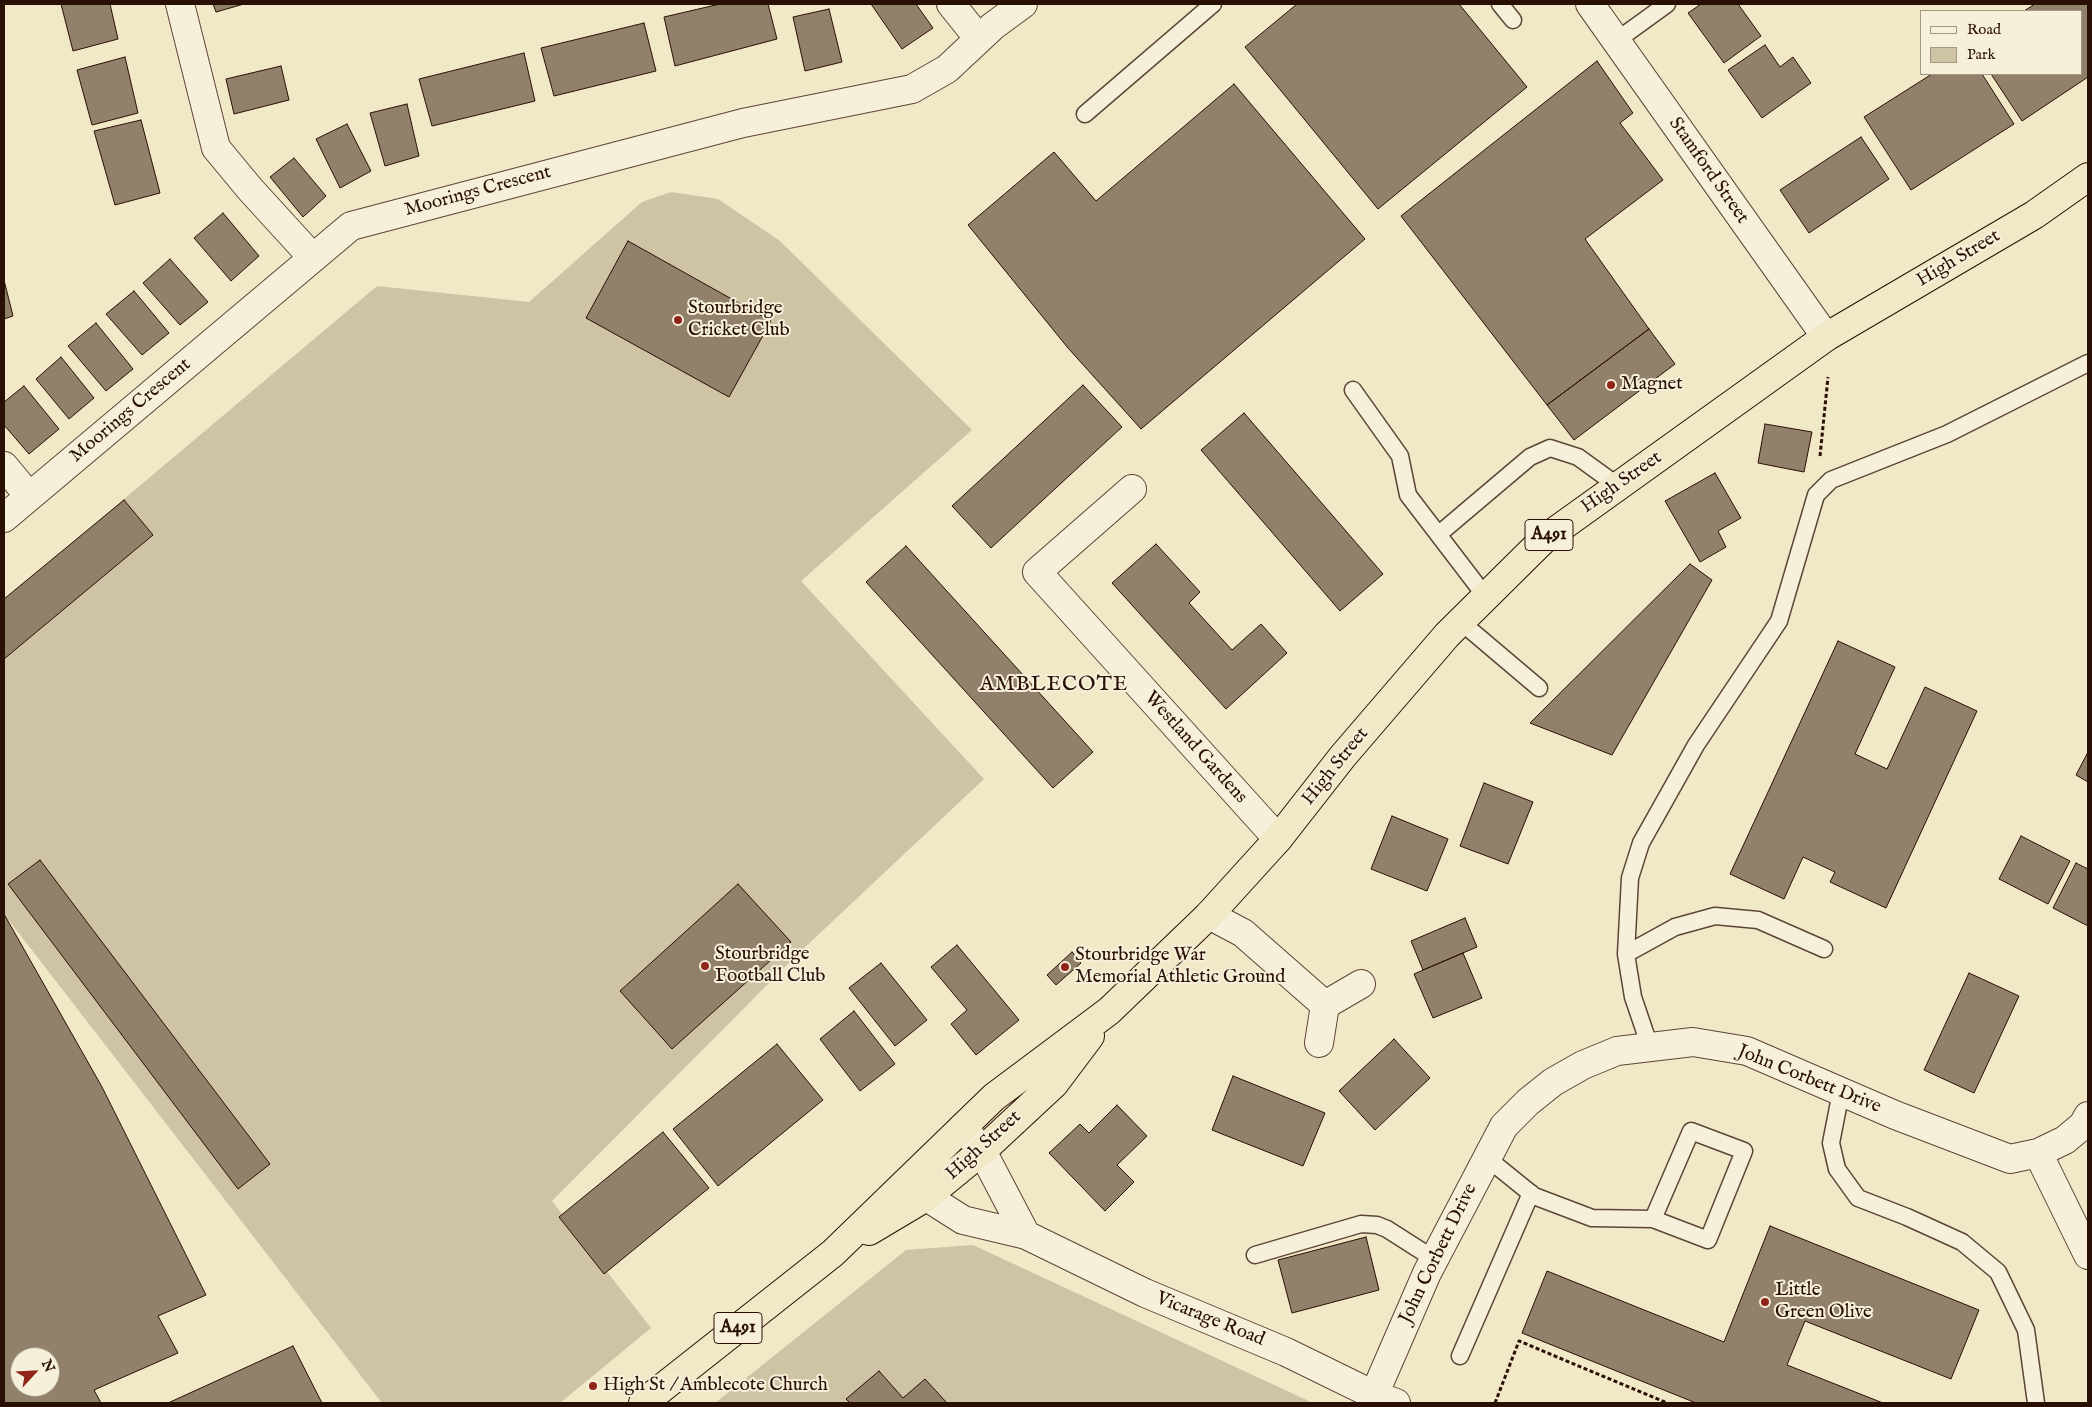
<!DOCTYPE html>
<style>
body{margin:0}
#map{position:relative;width:2092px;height:1407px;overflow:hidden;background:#f1e8c7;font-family:"IM FELL English",serif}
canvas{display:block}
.frame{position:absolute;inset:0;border:5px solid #2a0f05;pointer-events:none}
.legend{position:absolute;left:1920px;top:10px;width:162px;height:65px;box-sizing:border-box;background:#f6f0db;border:1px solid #a49685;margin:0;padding:6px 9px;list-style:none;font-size:15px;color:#2a0f05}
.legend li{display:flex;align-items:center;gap:10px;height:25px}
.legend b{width:25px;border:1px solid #a49685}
.north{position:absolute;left:10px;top:1347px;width:50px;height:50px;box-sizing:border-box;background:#f6f0db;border:1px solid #a49685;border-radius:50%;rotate:65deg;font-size:14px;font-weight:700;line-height:20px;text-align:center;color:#2a0f05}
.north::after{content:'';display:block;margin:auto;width:18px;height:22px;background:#8f2418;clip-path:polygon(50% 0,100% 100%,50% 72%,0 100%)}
</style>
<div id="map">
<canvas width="2092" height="1407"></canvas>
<div class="frame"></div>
<ul class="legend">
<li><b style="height:6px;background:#f6f0db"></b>Road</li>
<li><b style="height:14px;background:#cfc3a6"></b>Park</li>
</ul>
<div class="north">N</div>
</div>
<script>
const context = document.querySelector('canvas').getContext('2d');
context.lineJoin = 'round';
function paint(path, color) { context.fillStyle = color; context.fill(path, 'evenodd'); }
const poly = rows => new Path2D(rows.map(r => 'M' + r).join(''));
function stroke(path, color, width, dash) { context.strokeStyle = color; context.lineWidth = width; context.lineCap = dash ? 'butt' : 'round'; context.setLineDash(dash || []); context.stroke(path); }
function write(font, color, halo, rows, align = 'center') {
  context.font = font + ' "IM FELL English",serif'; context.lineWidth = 4; context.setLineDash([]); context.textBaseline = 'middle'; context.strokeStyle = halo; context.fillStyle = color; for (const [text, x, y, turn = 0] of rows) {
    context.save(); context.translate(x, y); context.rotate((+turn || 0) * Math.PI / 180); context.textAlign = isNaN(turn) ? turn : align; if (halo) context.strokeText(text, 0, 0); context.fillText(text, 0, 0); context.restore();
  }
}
paint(poly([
 [671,192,718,199,780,241,972,430,801,581,984,779,801,951,552,1201,651,1328,560,1403,382,1403,4,914,4,600,377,286,529,302,642,202],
 [973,1245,1313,1403,715,1403,906,1250]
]), '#cfc3a6');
const building = poly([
 [61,4,110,4,118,39,73,51,61,4],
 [213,4,244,4,216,12,213,4],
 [720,4,768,4,777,39,675,66,664,17,720,4],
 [871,4,916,4,933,28,902,49,871,4],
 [1297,4,1459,4,1527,87,1378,209,1245,47,1297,4],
 [1701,4,1738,4,1761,36,1724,63,1688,13,1701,4],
 [2035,4,2088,4,2088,77,2022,121,1991,74,2081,74,2081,11,2024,11,2035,4],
 [829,9,842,62,805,71,793,17,829,9],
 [644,23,656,71,554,96,541,48,644,23],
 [1765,45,1780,67,1793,57,1811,83,1762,118,1728,70,1765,45],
 [524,53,535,101,432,126,419,79,524,53],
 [125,57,138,113,92,125,77,70,125,57],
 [1597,61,1633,113,1620,123,1663,180,1585,239,1649,329,1547,405,1401,216,1597,61],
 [281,66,289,100,234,114,226,79,281,66],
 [1932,74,1982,74,2014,124,1911,190,1864,117,1932,74],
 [1234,84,1365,239,1141,429,1068,348,968,225,1054,152,1096,201,1234,84],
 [407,104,419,156,385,166,370,113,407,104],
 [141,120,160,193,115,205,94,131,141,120],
 [347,124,371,171,340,188,316,139,347,124],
 [1861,137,1889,179,1809,233,1780,190,1861,137],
 [294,158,326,196,303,217,270,177,294,158],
 [223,213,259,256,231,281,194,238,223,213],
 [628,241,771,321,729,397,586,318,628,241],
 [170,259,208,302,180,325,143,283,170,259],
 [4,280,13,316,4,319,4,280],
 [134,291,169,333,142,355,106,314,134,291],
 [96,323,133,369,106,391,68,346,96,323],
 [1649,329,1675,364,1574,440,1547,405,1649,329],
 [61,357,94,398,69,419,36,379,61,357],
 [1083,385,1122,427,991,548,952,506,1083,385],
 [24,386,59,429,29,454,4,425,4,402,24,386],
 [1244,413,1383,574,1340,611,1201,450,1244,413],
 [1765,424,1812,432,1804,472,1758,463,1765,424],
 [1715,473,1741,518,1718,531,1726,547,1700,562,1665,501,1715,473],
 [124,500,153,535,4,659,4,599,124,500],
 [1156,544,1200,592,1189,603,1232,650,1261,624,1287,653,1226,709,1112,583,1156,544],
 [906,546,1093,752,1053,788,866,582,906,546],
 [1690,564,1712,580,1612,755,1530,723,1690,564],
 [1838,641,1895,667,1855,754,1887,769,1925,687,1977,711,1886,908,1830,882,1835,872,1803,857,1784,899,1730,874,1838,641],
 [2088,752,2088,782,2076,775,2088,752],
 [1484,783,1533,802,1508,864,1460,846,1484,783],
 [1392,816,1448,839,1427,891,1371,869,1392,816],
 [2021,836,2070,861,2048,904,1999,879,2021,836],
 [40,860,270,1164,238,1189,8,884,40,860],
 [2076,863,2088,869,2088,926,2053,908,2076,863],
 [738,884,791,942,672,1049,620,991,738,884],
 [4,914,102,1087,206,1295,158,1316,178,1353,94,1390,101,1403,4,1403,4,914],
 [20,1357,50,1357,50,1387,20,1387,20,1357],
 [1465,918,1477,947,1423,970,1411,941,1465,918],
 [957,945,1019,1020,976,1055,951,1024,967,1010,931,967,957,945],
 [1072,952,1081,963,1056,985,1047,975,1072,952],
 [1463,953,1482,998,1433,1018,1414,974,1463,953],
 [881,963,927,1020,895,1046,849,988,881,963],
 [1969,973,2019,996,1974,1093,1924,1070,1969,973],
 [854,1011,895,1064,860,1091,820,1039,854,1011],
 [1394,1039,1430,1078,1375,1130,1339,1091,1394,1039],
 [777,1044,823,1100,718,1186,673,1129,777,1044],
 [1233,1076,1325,1113,1303,1166,1212,1130,1233,1076],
 [1117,1105,1147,1136,1117,1165,1134,1182,1105,1211,1049,1153,1080,1124,1089,1133,1117,1105],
 [663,1132,709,1188,604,1274,559,1217,663,1132],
 [1770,1226,1979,1310,1951,1379,1805,1321,1787,1365,1883,1403,1696,1403,1522,1333,1547,1271,1724,1342,1770,1226],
 [1366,1237,1379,1290,1292,1313,1278,1260,1366,1237],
 [293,1346,322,1403,168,1403,293,1346],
 [879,1371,903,1398,925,1379,947,1403,850,1403,846,1399,879,1371]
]);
paint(building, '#91806a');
stroke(building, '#2a0f05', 1);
const service = poly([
 [1500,4,1513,20],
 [1616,41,1667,4],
 [1085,114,1213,4],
 [1353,390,1400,456,1408,495,1486,597],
 [1439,534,1530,457,1550,448,1578,457,1618,486],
 [1461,622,1539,688],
 [1626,954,1630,878,1641,843,1696,745,1779,621,1816,495,1831,480,1947,434,2088,363],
 [1650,1047,1633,997,1626,954,1675,927,1715,916,1758,920,1824,949],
 [1841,1092,1831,1143,1837,1169,1858,1198,1907,1217,1962,1242,1998,1272,2026,1330,2036,1403],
 [1487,1158,1534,1196,1592,1218,1653,1219,1691,1131,1744,1151,1708,1240,1653,1219],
 [1255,1255,1361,1224,1377,1225,1387,1229,1434,1259],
 [1460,1356,1531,1193]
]);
const minor = poly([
 [180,4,216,148,250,189,313,258],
 [951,4,979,39],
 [1590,4,1826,337],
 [4,466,29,496],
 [1132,489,1037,572,1278,839],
 [4,518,351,226,743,123,912,89,947,69,993,26,1023,4],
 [1209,915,1243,933,1325,1005,1319,1043],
 [1325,1005,1361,984],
 [2038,1153,2088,1255],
 [1374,1395,1427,1273,1504,1126,1528,1102,1553,1082,1583,1065,1617,1051,1693,1042,1747,1051,1895,1115,2010,1159,2038,1153,2065,1140,2083,1125,2088,1116]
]);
const tertiary = poly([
 [963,1127,982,1151,1026,1235],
 [908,1185,963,1220,1026,1235,1145,1293,1286,1352,1374,1395,1396,1403]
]);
const trunk = poly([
 [869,1231,926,1197,982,1151,1054,1084,1090,1036],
 [643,1403,833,1253,994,1097,1109,1011,1209,915,1278,839,1343,756,1447,635,1543,540,1826,337,2034,215,2088,177]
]);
stroke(service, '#5c4536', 19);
stroke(minor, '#5c4536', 30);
stroke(tertiary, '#5c4536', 30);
stroke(trunk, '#2a0f05', 30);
stroke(poly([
 [1820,456,1828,377],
 [1495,1403,1519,1341,1667,1403]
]), '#2a0f05', 3, [4, 2.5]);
stroke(service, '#f6f0db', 16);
stroke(minor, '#f6f0db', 28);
stroke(tertiary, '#f6f0db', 28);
stroke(trunk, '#f1e8c7', 28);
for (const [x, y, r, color] of [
 [678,320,5,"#8f2418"],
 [1611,385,5,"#8f2418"],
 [705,966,5,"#8f2418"],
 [1065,967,5,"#8f2418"],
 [1765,1302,5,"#8f2418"],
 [593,1386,5,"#8f2418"]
]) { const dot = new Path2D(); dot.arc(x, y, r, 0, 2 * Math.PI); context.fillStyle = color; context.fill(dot); stroke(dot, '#f6f0db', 2); }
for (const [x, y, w] of [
 [1549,535,48],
 [738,1328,48]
]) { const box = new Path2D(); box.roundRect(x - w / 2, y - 15.5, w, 31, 4); context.fillStyle = '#f6f0db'; context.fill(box); stroke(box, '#2a0f05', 1); }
write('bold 18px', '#2a0f05', null, [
 ["A491",1549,535],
 ["A491",738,1328]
]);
write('19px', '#2a0f05', '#f6f0db', [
 ["Stamford Street",1708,171,55],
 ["Moorings Crescent",478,192,-15],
 ["High Street",1959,259,-31],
 ["Moorings Crescent",131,411,-40],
 ["High Street",1622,483,-35],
 ["Westland Gardens",1195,748,48],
 ["High Street",1336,767,-51],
 ["John Corbett Drive",1809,1080,22],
 ["High Street",984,1146,-42],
 ["John Corbett Drive",1439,1254,-64],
 ["Vicarage Road",1210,1320,22]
]);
write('19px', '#2a0f05', '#f6f0db', [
 ["Stourbridge",688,309],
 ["Cricket Club",688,331],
 ["Magnet",1621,385],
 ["Stourbridge",715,955],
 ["Football Club",715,977],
 ["Stourbridge War",1075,956],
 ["Memorial Athletic Ground",1075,978],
 ["Little",1775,1291],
 ["Green Olive",1775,1313],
 ["High St / Amblecote Church",603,1386]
], 'left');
context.letterSpacing = '1px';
write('21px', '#2a0f05', '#f6f0db', [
 ["AMBLECOTE",1054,686]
]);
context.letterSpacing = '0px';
</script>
